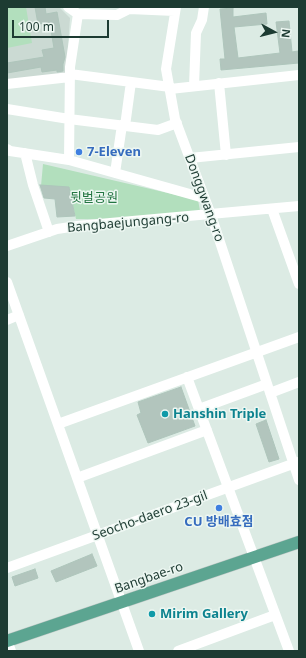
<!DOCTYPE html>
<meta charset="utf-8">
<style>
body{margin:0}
#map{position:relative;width:306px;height:658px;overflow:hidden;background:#dcebe4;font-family:"Noto Sans",sans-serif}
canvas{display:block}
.frame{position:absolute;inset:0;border:8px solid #1d3b32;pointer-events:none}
.north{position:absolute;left:254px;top:12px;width:40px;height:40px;-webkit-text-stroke:3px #edf7f2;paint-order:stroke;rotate:97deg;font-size:11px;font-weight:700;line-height:16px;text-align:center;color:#1d3b32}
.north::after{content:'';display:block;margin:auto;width:14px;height:18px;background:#1d3b32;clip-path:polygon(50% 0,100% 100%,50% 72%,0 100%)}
.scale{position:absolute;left:12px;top:20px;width:97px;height:18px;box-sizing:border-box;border:2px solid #1d3b32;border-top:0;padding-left:5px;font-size:12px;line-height:14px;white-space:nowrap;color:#1d3b32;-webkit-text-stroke:3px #edf7f2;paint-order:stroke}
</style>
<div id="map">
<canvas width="306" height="658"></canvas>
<div class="frame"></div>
<div class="north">N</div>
<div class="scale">100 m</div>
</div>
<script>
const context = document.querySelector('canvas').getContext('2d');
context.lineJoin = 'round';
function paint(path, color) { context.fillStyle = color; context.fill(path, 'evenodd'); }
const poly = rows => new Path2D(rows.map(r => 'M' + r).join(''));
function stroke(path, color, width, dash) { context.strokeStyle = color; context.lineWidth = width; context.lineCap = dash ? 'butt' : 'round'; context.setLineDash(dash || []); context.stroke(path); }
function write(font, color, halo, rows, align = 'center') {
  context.font = font + ' "Noto Sans","Noto Sans KR",sans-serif'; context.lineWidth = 3; context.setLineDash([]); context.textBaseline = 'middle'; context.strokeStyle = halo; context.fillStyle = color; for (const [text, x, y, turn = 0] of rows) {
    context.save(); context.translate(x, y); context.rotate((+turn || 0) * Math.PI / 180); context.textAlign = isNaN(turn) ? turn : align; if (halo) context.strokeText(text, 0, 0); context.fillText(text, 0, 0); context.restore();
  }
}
paint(poly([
 [7,7,59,7,70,18,66,74,7,82]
]), '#cbdad3');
paint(poly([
 [7,7,26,7,32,43,7,48],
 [43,164,198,200,201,216,151,220,76,219,69,188,41,186]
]), '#b2dfbd');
const building = poly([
 [35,7,45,7,46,14,57,12,65,57,63,64,63,71,57,72,57,70,42,72,41,67,7,73,7,63,44,57,42,50,54,48,50,25,46,26,45,23,38,24,35,7],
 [233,8,233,17,266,13,267,24,234,27,238,58,280,53,276,22,289,21,292,52,298,51,299,63,221,70,220,59,225,59,220,9,233,8],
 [40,185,69,187,75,216,57,217,55,199,44,198,40,185],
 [181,387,195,426,148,443,137,415,141,413,138,402,181,387],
 [266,420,279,459,269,462,256,424,266,420],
 [92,554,97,566,56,582,51,571,92,554],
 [35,569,38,578,15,586,12,577,35,569]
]);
paint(building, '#b2c5bd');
stroke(building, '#aec5bb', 1);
const major = poly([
 [7,641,299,542]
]);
stroke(major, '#c0c8c6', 13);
stroke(poly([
 [68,7,78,14,117,15,129,9,175,11],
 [176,7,166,69,175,119,211,215,299,480],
 [70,74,170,87],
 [219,83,226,155],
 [7,84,70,77],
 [194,86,196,33,202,20,204,7],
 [170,89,299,75],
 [7,109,69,119,158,130,177,123],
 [125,126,131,82],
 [7,149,10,151,69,160,204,198],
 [25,153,33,185,49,232],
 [190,158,299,147],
 [69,160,70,67,78,14],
 [115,173,122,125],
 [272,209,299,284],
 [7,246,57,229,77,226,299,206],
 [7,282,139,651],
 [7,320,19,315],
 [187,377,289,651],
 [270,393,299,382],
 [199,409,267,384],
 [58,424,299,337],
 [77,478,207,430],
 [7,568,298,462],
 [7,640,11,651],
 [178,651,275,615]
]), '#fff', 10);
stroke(major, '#5ca591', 12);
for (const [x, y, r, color] of [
 [79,152,4,"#3f7fe0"],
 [165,414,4,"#0f9aa8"],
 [219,508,4,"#3f7fe0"],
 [152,614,4,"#0f9aa8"]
]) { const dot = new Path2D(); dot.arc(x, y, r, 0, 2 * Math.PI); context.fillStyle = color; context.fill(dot); stroke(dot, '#edf7f2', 1.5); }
write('bold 13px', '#366cbe', '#edf7f2', [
 ["7-Eleven",87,152],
 ["CU 방배효점",219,522,"center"]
], 'left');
write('13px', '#237642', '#edf7f2', [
 ["뒷벌공원",94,198]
]);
write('13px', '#1d3b32', '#edf7f2', [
 ["Donggwang-ro",204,198,70],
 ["Bangbaejungang-ro",128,223,-5],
 ["Seocho-daero 23-gil",150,516,-20],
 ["Bangbae-ro",149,578,-19]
]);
write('bold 13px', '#0d838f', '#edf7f2', [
 ["Hanshin Triple",173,414],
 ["Mirim Gallery",160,614]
], 'left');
</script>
